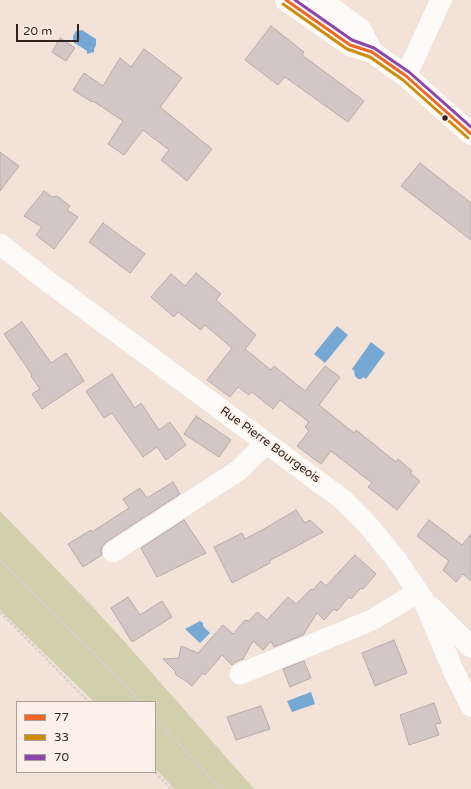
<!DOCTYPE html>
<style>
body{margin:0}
#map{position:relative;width:471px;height:789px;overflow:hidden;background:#f3e2d8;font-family:"Varela Round",sans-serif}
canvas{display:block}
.legend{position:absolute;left:16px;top:701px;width:140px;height:72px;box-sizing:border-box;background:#fdf0e9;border:1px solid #ab9e97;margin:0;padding:5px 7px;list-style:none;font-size:12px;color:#30241d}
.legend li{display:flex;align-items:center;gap:8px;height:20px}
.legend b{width:20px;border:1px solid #ab9e97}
.scale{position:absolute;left:16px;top:24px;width:63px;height:18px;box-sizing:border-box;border:2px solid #30241d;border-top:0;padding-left:5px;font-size:12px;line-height:14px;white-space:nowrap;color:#30241d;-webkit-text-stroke:3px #fdf0e9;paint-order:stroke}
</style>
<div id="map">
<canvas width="471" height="789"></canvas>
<ul class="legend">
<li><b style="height:5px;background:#f26522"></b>77</li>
<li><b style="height:5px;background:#cf8c06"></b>33</li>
<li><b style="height:5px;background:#8e44ad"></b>70</li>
</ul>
<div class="scale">20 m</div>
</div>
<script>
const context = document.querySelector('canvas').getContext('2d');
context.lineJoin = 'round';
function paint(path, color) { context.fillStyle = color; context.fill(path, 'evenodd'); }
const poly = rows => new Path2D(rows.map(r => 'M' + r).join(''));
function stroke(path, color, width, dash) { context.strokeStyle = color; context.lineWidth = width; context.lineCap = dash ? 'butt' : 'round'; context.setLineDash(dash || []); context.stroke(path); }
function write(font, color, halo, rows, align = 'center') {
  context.font = font + ' "Varela Round",sans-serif'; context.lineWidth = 4; context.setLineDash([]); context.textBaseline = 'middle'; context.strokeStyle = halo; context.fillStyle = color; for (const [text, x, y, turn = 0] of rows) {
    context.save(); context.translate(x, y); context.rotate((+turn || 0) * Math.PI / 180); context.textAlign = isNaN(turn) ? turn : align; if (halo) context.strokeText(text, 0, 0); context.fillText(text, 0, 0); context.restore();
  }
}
paint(poly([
 [0,511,93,607,131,649,254,789,174,789,155,768,155,702,94,702,0,610]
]), '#d0d0ad');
paint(poly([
 [82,30,96,39,96,45,94,49,94,52,87,54,87,51,73,42,73,36,76,31],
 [337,326,348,335,325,363,314,354],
 [371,342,385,353,366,379,363,377,361,379,358,379,355,376,354,371,352,369],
 [200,621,203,623,203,626,210,633,200,643,185,629],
 [311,692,315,704,292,712,287,701]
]), '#75a8d3');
const building = poly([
 [271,26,304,52,302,55,364,101,348,122,285,77,278,85,245,60,271,26],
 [60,38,75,48,66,61,52,52,60,38],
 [144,49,182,78,160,107,212,149,187,181,161,160,169,150,143,130,124,155,108,144,123,121,93,101,92,102,73,90,84,73,103,86,120,58,131,67,144,49],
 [0,152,19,166,0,191,0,152],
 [420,163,471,203,471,240,401,186,420,163],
 [44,191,52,197,57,196,70,206,67,210,78,217,54,249,36,235,42,227,24,216,44,191],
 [103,223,145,254,130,273,89,242,103,223],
 [196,273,221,294,216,300,256,335,245,349,271,370,274,366,305,391,325,366,340,377,319,405,354,433,356,430,396,462,398,459,412,471,410,473,420,481,397,510,368,487,372,483,331,451,321,464,297,446,309,431,305,427,309,422,280,400,273,409,252,392,249,395,238,387,230,397,207,380,232,348,205,325,201,330,178,312,174,317,151,297,171,274,185,286,196,273],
 [22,322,51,363,66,353,84,381,42,409,32,394,40,389,31,376,32,375,4,334,22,322],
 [112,374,135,408,141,403,159,430,170,422,186,445,166,460,157,447,143,457,112,413,104,418,86,391,112,374],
 [196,416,231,440,219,457,184,434,196,416],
 [173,482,180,494,106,542,102,547,101,552,102,555,83,567,68,544,91,530,92,532,129,508,123,499,140,488,147,498,173,482],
 [296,510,305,523,310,520,323,532,269,561,270,563,232,583,214,547,242,533,245,539,264,529,296,510],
 [184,520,206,553,157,577,141,548,184,520],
 [429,520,462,545,471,534,471,581,463,574,456,582,443,570,449,561,417,536,429,520],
 [355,555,376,574,363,589,361,588,351,599,349,597,337,611,334,609,324,620,317,613,303,635,274,647,271,641,263,650,253,641,243,659,237,661,232,665,222,655,205,675,203,673,192,686,186,681,176,675,175,671,163,659,179,658,181,646,198,653,223,625,233,634,245,620,249,621,257,612,267,620,288,597,296,604,311,589,313,590,321,581,326,586,355,555],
 [128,597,140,615,162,601,172,617,132,642,111,608,128,597],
 [394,640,407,673,375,686,362,653,394,640],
 [304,661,311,678,290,687,283,669,304,661],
 [434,703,441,723,435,724,439,735,409,745,400,715,434,703],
 [261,706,270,729,236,740,227,717,261,706]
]);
paint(building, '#d3c6c6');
stroke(building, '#b5a9a9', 1);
stroke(poly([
 [0,560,103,662,140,702],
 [0,612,89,702],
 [155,718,221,789],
 [155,772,171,789]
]), '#d5d0ce', 2.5, [3, 2]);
stroke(poly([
 [406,76,441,0],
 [0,244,42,277,342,499,367,524,395,558,423,599,453,670,471,706],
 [113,552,239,470,266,443],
 [431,607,471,647],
 [240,674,372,620,418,592]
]), '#fdfbf9', 21);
stroke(poly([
 [286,0,350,45,372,52,406,76,471,134],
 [320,0,360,29,372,52]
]), '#fdfbf9', 22);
stroke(poly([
 [286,0,350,45,372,52,406,76,471,134]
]), '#f26522', 3);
stroke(poly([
 [283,4,347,49,370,57,403,80,468,138]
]), '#cf8c06', 3);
stroke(poly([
 [295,0,352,40,374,48,409,72,471,127]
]), '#8e44ad', 3);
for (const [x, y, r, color] of [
 [445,118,3.5,"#30241d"]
]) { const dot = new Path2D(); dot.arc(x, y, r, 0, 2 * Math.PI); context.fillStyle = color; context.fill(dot); stroke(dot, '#fdf0e9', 1.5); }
write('12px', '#30241d', '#fdf0e9', [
 ["Rue Pierre Bourgeois",270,445,36]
]);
</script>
